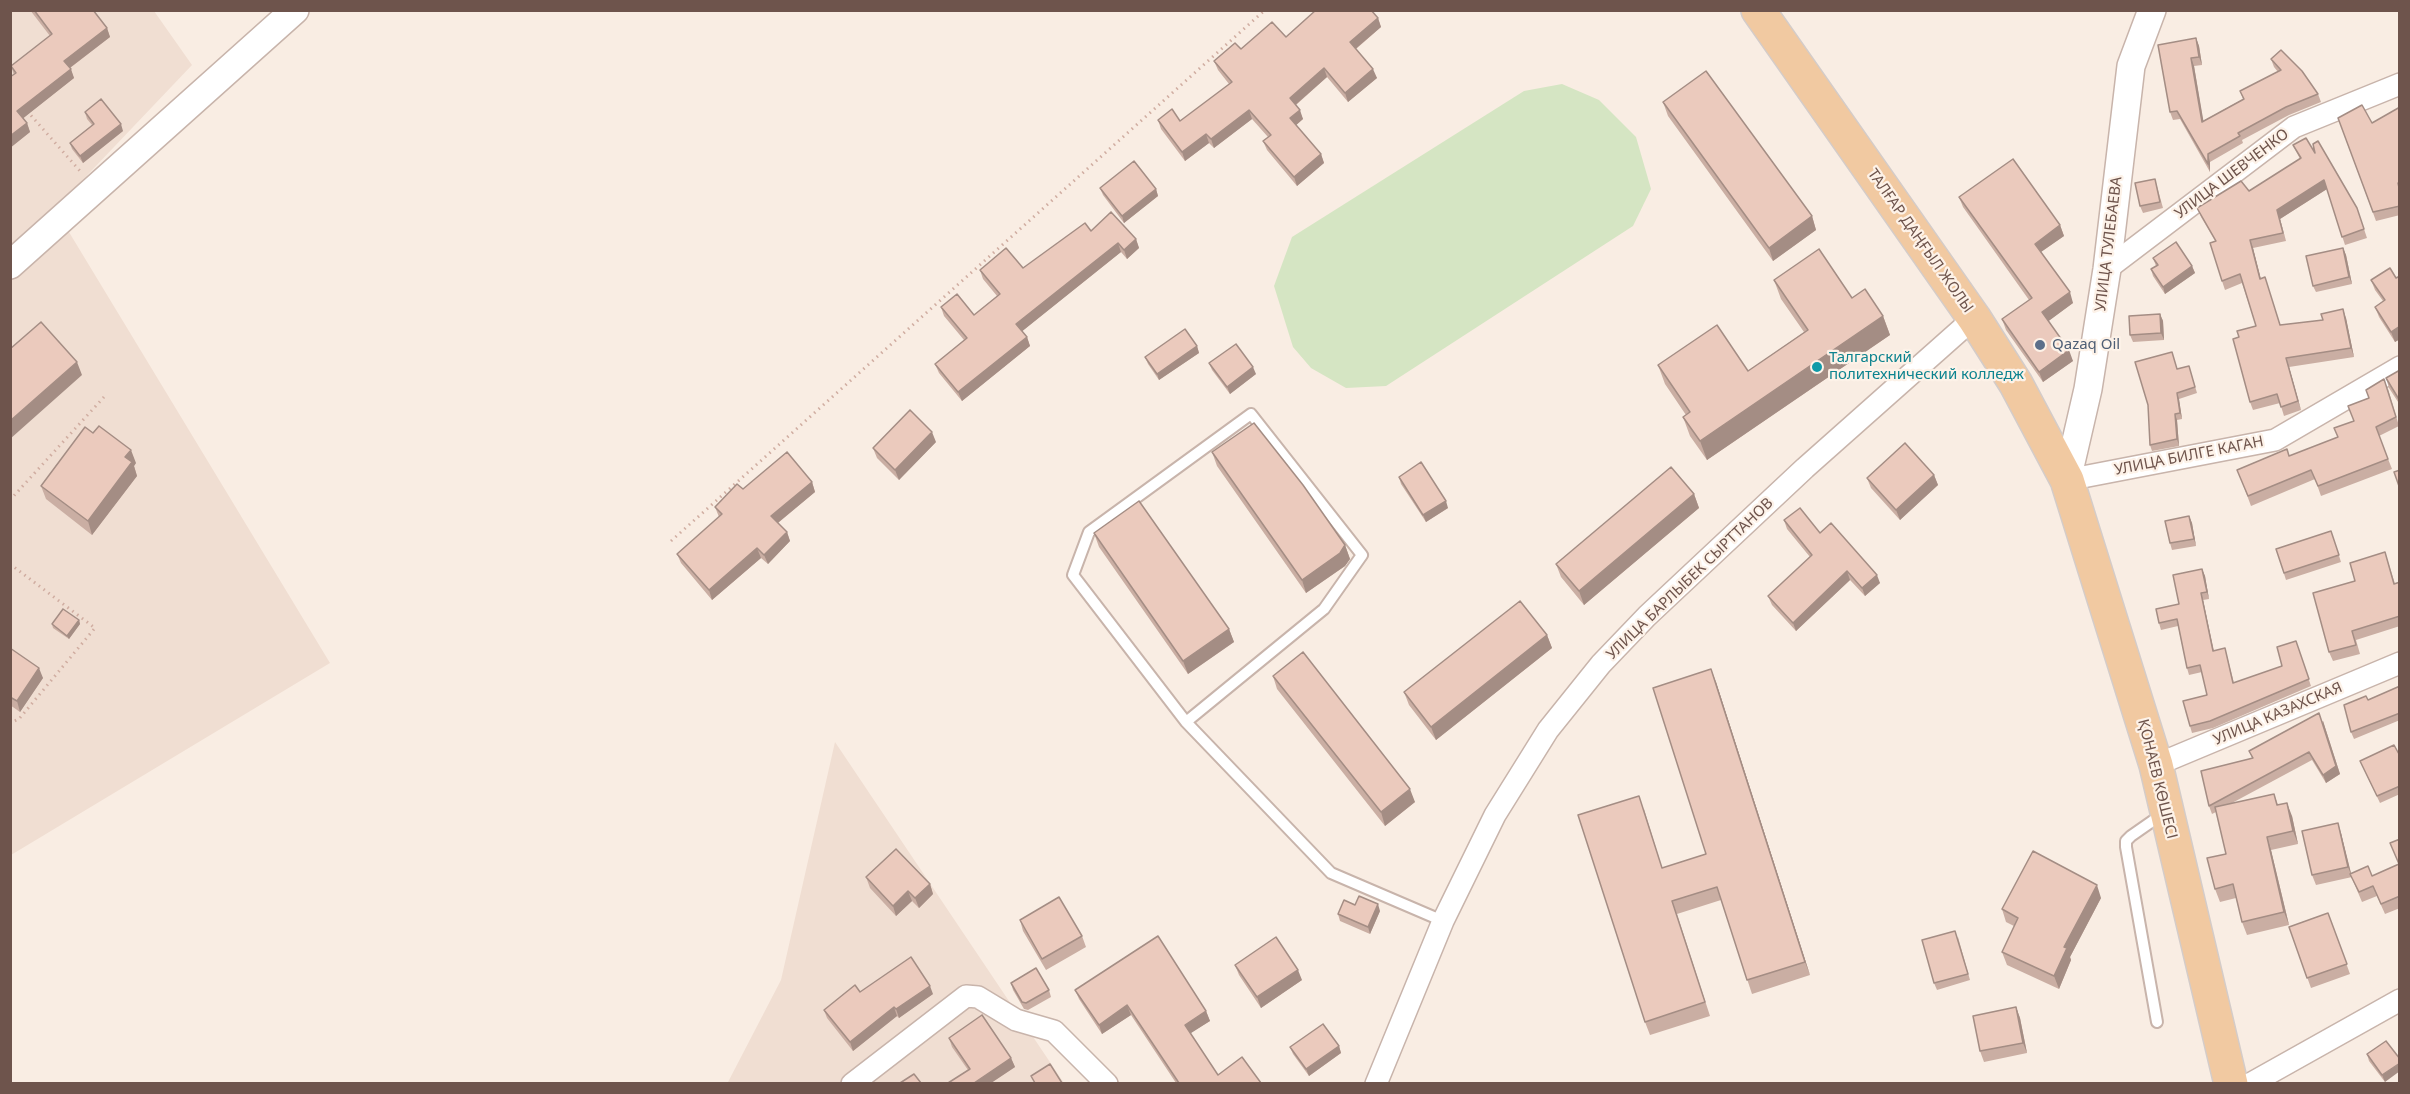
<!DOCTYPE html>
<meta charset="utf-8">
<style>
body{margin:0}
#map{position:relative;width:2410px;height:1094px;overflow:hidden;background:#f9ede3;font-family:"Noto Sans",sans-serif}
canvas{display:block}
.frame{position:absolute;inset:0;border:12px solid #6e544c;pointer-events:none}
</style>
<div id="map">
<canvas width="2410" height="1094"></canvas>
<div class="frame"></div>
</div>
<script>
const context = document.querySelector('canvas').getContext('2d');
context.lineJoin = 'round';
function paint(path, color) { context.fillStyle = color; context.fill(path, 'evenodd'); }
const poly = rows => new Path2D(rows.map(r => 'M' + r).join(''));
function stroke(path, color, width, dash) { context.strokeStyle = color; context.lineWidth = width; context.lineCap = dash ? 'butt' : 'round'; context.setLineDash(dash || []); context.stroke(path); }
function write(font, color, halo, rows, align = 'center') {
  context.font = font + ' "Noto Sans",sans-serif'; context.lineWidth = 4.5; context.setLineDash([]); context.textBaseline = 'middle'; context.strokeStyle = halo; context.fillStyle = color; for (const [text, x, y, turn = 0] of rows) {
    context.save(); context.translate(x, y); context.rotate((+turn || 0) * Math.PI / 180); context.textAlign = isNaN(turn) ? turn : align; if (halo) context.strokeText(text, 0, 0); context.fillText(text, 0, 0); context.restore();
  }
}
paint(poly([
 [11,11,154,11,192,65,55,209,330,663,11,855],
 [835,742,1064,1083,727,1084,781,980]
]), '#f0ded2');
paint(poly([
 [1562,84,1599,100,1636,137,1651,189,1633,226,1386,386,1346,388,1311,368,1293,347,1274,286,1292,237,1524,91]
]), '#d5e5c3');
const service = poly([
 [1186,722,1324,609,1362,555,1251,414,1089,532,1073,575,1186,722,1331,873,1443,921],
 [2157,1022,2126,847,2126,841,2131,836,2164,813]
]);
const minor = poly([
 [2107,269,2294,127,2400,84],
 [2067,480,2275,440,2400,367],
 [2156,765,2400,663],
 [852,1084,966,996,978,997,1016,1020,1054,1031,1107,1084],
 [1376,1084,1443,921,1495,815,1548,730,1601,664,1647,616,1805,468,1974,318],
 [2250,1084,2400,1000]
]);
const tertiary = poly([
 [10,265,295,10],
 [2067,480,2088,389,2107,269,2131,66,2152,10]
]);
const primary = poly([
 [1758,10,1974,318,2016,384,2067,480,2156,765,2231,1084]
]);
stroke(service, '#c8b4ab', 14);
stroke(minor, '#c8b4ab', 24);
stroke(tertiary, '#c8b4ab', 30);
stroke(primary, '#d4ccc9', 36);
stroke(poly([
 [1392,10,1395,14],
 [27,111,80,171],
 [10,500,104,397],
 [671,541,1265,10],
 [10,564,95,628,19,719,10,723]
]), '#d0ada1', 3, [1.5, 4.5]);
stroke(service, '#fff', 10);
stroke(minor, '#fff', 21);
stroke(tertiary, '#fff', 27);
stroke(primary, '#f1c9a1', 33);
paint(poly([
 [30,10,93,10,107,28,110,37,70,68,74,78,23,118,27,123,30,132,10,148,14,75,11,66,50,36],
 [1312,10,1371,10,1378,18,1381,27,1356,49,1377,78,1348,102,1327,77,1296,105,1303,119,1296,125,1321,154,1324,163,1297,186,1267,150,1263,141,1268,137,1252,119,1214,148,1209,143,1185,161,1161,129,1158,120,1180,121,1229,84,1218,70,1214,61,1241,49,1286,37,1314,13],
 [2196,38,2199,46,2202,65,2194,66,2203,121,2243,99,2240,91,2278,72,2274,67,2271,59,2318,94,2321,102,2289,115,2242,140,2243,143,2210,162,2210,172,2180,119,2173,120,2170,112],
 [1663,102,1812,216,1816,230,1773,261,1668,116],
 [2400,107,2400,215,2376,221,2338,118,2372,123],
 [85,112,123,131,83,163,72,149,70,143,92,125,87,119],
 [2293,145,2315,153,2357,208,2367,238,2345,245,2327,189,2280,219,2286,241,2253,248,2261,279,2280,325,2346,318,2354,357,2289,367,2301,410,2284,416,2280,403,2253,410,2250,402,2256,326,2242,283,2225,290,2222,281,2215,241,2201,217,2197,208,2249,191,2300,159],
 [2155,179,2163,208,2143,213,2140,206],
 [1100,188,1156,189,1158,196,1124,223,1103,195],
 [1959,197,2060,225,2064,236,2041,252,2073,303,2048,321,2073,361,2043,382,2006,330,2002,319,2029,300,1963,207],
 [1091,231,1136,239,1139,248,1127,259,1121,252,1022,331,1027,337,1030,346,962,401,939,373,935,364,964,340,944,316,941,307,974,315,997,296,983,279,980,270,1023,268],
 [2343,248,2346,255,2352,284,2316,292,2313,286],
 [2153,258,2192,266,2195,273,2165,294,2153,276,2151,269,2156,266],
 [2400,276,2400,339,2395,342,2379,317,2375,307,2383,301,2375,290,2371,280,2396,278],
 [1774,280,1852,298,1883,316,1890,335,1707,460,1690,436,1683,417,1686,415,1665,384,1658,365,1748,371,1804,332,1781,299],
 [2160,314,2163,321,2164,340,2133,342,2130,335],
 [1197,346,1199,353,1159,380,1148,364,1145,357],
 [1209,363,1256,374,1230,394,1212,370],
 [2189,366,2197,393,2179,399,2182,419,2177,420,2179,446,2152,451,2150,445,2178,369],
 [2400,370,2400,405,2389,388,2386,378],
 [2388,389,2399,426,2379,436,2392,469,2321,496,2315,479,2251,506,2241,479,2289,456,2338,438,2354,421,2369,398,2366,390],
 [936,442,899,480,877,458,873,448],
 [1212,452,1345,545,1350,559,1345,566,1306,593,1217,466],
 [136,463,134,466,137,476,92,535,46,499,41,486],
 [1934,475,1938,485,1900,520,1871,488,1867,478],
 [1399,477,1448,508,1426,522,1401,484],
 [812,482,815,492,778,523,787,532,790,541,768,564,761,558,712,600,681,563,677,554,719,517,715,507,743,489],
 [1694,494,1699,508,1584,605,1561,577,1556,564],
 [2189,516,2192,523,2196,546,2172,550,2170,543],
 [1784,520,1820,533,1880,583,1865,596,1850,580,1796,631,1772,605,1768,596,1810,557,1787,529],
 [2331,531,2341,562,2286,580,2276,549],
 [1094,533,1229,629,1234,642,1188,674,1099,547],
 [2385,552,2395,584,2400,582,2400,626,2356,640,2360,654,2333,661,2329,652,2355,581],
 [2202,569,2205,576,2209,599,2203,600,2214,651,2225,648,2234,683,2282,666,2296,641,2311,686,2213,728,2192,733,2190,726,2207,695,2202,672,2189,675,2187,668,2178,626,2161,630,2159,623,2179,604],
 [79,620,80,624,69,639,53,628,52,624],
 [1547,635,1552,648,1436,740,1409,705,1404,692],
 [10,648,43,678,20,712,10,705],
 [1273,676,1415,802,1385,826,1277,689],
 [1716,682,1810,975,1752,994,1721,900,1677,914,1710,1016,1650,1035,1645,1022,1644,809,1662,868,1706,854],
 [2400,686,2400,720,2354,739,2351,732,2368,700],
 [2323,721,2340,774,2326,783,2312,760,2232,803,2274,794,2278,805,2292,816,2298,844,2271,850,2289,925,2247,935,2242,922,2236,898,2220,902,2215,889,2226,854,2216,812,2212,814,2209,806,2252,758,2249,751],
 [2400,756,2400,794,2380,803,2360,761],
 [2341,833,2351,874,2372,876,2399,864,2390,843,2400,839,2400,908,2385,914,2377,896,2362,902,2351,876,2352,877,2316,885,2312,875],
 [866,877,930,884,933,894,919,908,912,901,896,916,870,888],
 [2101,898,2070,957,2071,960,2059,989,2007,965,2002,952,2014,926,2006,922,2002,909],
 [1355,905,1380,911,1370,934,1340,921,1338,914],
 [2328,913,2350,974,2311,988,2289,927],
 [1020,920,1082,936,1086,947,1046,970,1023,931],
 [1958,937,1970,980,1937,990,1934,983],
 [1235,965,1302,980,1261,1008,1239,975],
 [1011,983,1049,990,1051,997,1028,1010,1024,1009,1013,990],
 [1075,990,1206,1011,1210,1021,1190,1033,1218,1075,1261,1083,1176,1083,1131,1015,1102,1034,1079,999],
 [860,992,933,994,899,1018,897,1016,853,1051,827,1018,824,1010],
 [2016,1007,2020,1018,2027,1053,1984,1062,1980,1051],
 [949,1038,1011,1058,1015,1067,991,1083,948,1083,968,1070,952,1047],
 [2386,1041,2385,1082,2369,1061,2367,1054],
 [1339,1046,1341,1053,1309,1076,1293,1054,1290,1047]
]), '#caaea3');
paint(poly([
 [1378,18,1381,27,1353,51,1350,42],
 [107,28,110,37,67,70,64,61],
 [2196,38,2199,46,2202,65,2199,57],
 [2191,58,2194,66,2205,130,2202,122],
 [1324,68,1327,77,1293,107,1290,98],
 [71,69,74,78,21,120,17,111],
 [1373,69,1377,78,1348,102,1345,93],
 [1249,110,1252,119,1214,148,1211,139],
 [1300,110,1303,119,1294,127,1290,118],
 [27,123,30,132,10,148,10,136],
 [121,124,123,131,83,163,80,156],
 [1206,134,1209,143,1185,161,1182,152],
 [1321,154,1324,163,1297,186,1294,177],
 [2208,154,2210,162,2210,172,2208,164],
 [2324,180,2327,189,2280,219,2286,241,2277,210],
 [1156,189,1158,196,1124,223,1122,216],
 [1812,216,1816,230,1773,261,1769,248],
 [2060,225,2064,236,2038,254,2035,244],
 [1136,239,1139,248,1127,259,1124,250],
 [2250,240,2253,248,2263,288,2260,279],
 [1118,243,1121,252,1020,333,1016,324],
 [2343,248,2346,255,2352,284,2349,277],
 [2192,266,2195,273,2165,294,2163,287],
 [2070,292,2073,303,2046,323,2042,312],
 [2343,309,2346,318,2354,357,2351,348],
 [2160,314,2163,321,2164,340,2161,333],
 [1883,316,1890,335,1707,460,1700,441],
 [2400,326,2400,339,2395,342,2391,332],
 [1027,337,1030,346,962,401,958,392],
 [1197,346,1199,353,1159,380,1157,374],
 [2069,350,2073,361,2043,382,2039,372],
 [2286,358,2289,367,2301,410,2298,401],
 [77,362,82,375,10,439,10,421],
 [1253,367,1256,374,1230,394,1227,387],
 [2177,393,2179,399,2182,419,2180,413],
 [2175,414,2177,420,2179,446,2177,439],
 [932,432,936,442,899,480,895,470],
 [131,450,136,463,134,466,137,476,92,535,88,521,125,457],
 [1934,475,1938,485,1900,520,1896,510],
 [812,482,815,492,774,526,771,516],
 [1694,494,1699,508,1584,605,1579,591],
 [1446,501,1448,508,1426,522,1423,515],
 [2189,516,2192,523,2196,546,2194,539],
 [787,532,790,541,768,564,764,555],
 [1345,545,1350,559,1345,566,1306,593,1302,580],
 [757,548,761,558,712,600,709,590],
 [2202,569,2205,576,2209,599,2207,592],
 [1847,571,1850,580,1796,631,1793,623],
 [1877,575,1880,583,1865,596,1862,588],
 [2201,593,2203,600,2215,658,2213,651],
 [79,620,80,624,69,639,67,636],
 [1229,629,1234,642,1188,674,1183,661],
 [1547,635,1552,648,1436,740,1431,727],
 [39,668,43,678,20,712,17,701],
 [1711,669,1716,682,1810,975,1805,962],
 [2323,721,2340,774,2326,783,2323,775],
 [1410,789,1415,802,1385,826,1381,812],
 [2287,803,2292,816,2298,844,2293,831],
 [2338,823,2341,833,2352,877,2348,867],
 [2267,837,2271,850,2289,925,2284,912],
 [930,884,933,894,919,908,915,898],
 [2097,885,2101,898,2070,957,2071,960,2059,989,2054,976,2064,947],
 [908,891,912,901,896,916,893,906],
 [1378,904,1380,911,1370,934,1368,927],
 [1298,970,1302,980,1261,1008,1257,997],
 [930,986,933,994,899,1018,896,1009],
 [1127,1005,1131,1015,1102,1034,1099,1025],
 [894,1007,897,1016,853,1051,850,1042],
 [2016,1007,2020,1018,2027,1053,2023,1043],
 [1206,1011,1210,1021,1188,1035,1185,1025],
 [1339,1046,1341,1053,1309,1076,1306,1069],
 [1011,1058,1015,1067,991,1083,974,1083],
 [2400,1063,2400,1071,2385,1082,2382,1075]
]), '#a48d84');
const building = poly([
 [34,10,93,10,107,28,64,61,71,69,17,111,27,123,10,136,10,77,16,73,11,66,52,34,34,10],
 [1316,10,1371,10,1378,18,1350,42,1373,69,1345,93,1324,68,1290,98,1300,110,1290,118,1321,154,1294,177,1263,141,1271,135,1249,110,1211,139,1206,134,1182,152,1158,120,1172,109,1180,121,1232,82,1214,61,1235,43,1241,49,1272,22,1286,37,1316,10],
 [2196,38,2199,57,2191,58,2202,122,2244,99,2240,91,2281,70,2271,59,2281,50,2302,71,2318,94,2286,107,2238,133,2240,136,2208,154,2208,164,2177,111,2170,112,2158,45,2196,38],
 [1706,71,1812,216,1769,248,1663,102,1706,71],
 [101,99,121,124,80,156,70,143,94,124,85,112,101,99],
 [2362,105,2372,123,2400,107,2400,183,2398,183,2400,192,2400,206,2373,212,2338,118,2362,105],
 [2306,138,2315,153,2313,144,2318,141,2357,208,2364,229,2342,237,2324,180,2277,210,2283,233,2250,240,2260,279,2265,277,2280,325,2323,320,2321,314,2343,309,2351,348,2286,358,2298,401,2281,407,2277,394,2250,402,2233,339,2239,337,2237,331,2256,326,2240,274,2222,281,2210,243,2216,241,2197,208,2241,181,2249,191,2301,158,2293,145,2306,138],
 [2013,159,2060,225,2035,244,2070,292,2042,312,2069,350,2039,372,2002,319,2032,298,1959,197,2013,159],
 [1134,161,1156,189,1122,216,1100,188,1134,161],
 [2155,179,2160,202,2140,206,2135,183,2155,179],
 [1111,212,1136,239,1124,250,1118,243,1016,324,1027,337,958,392,935,364,967,338,941,307,957,294,974,315,1000,294,980,270,1006,248,1023,268,1085,223,1091,231,1111,212],
 [2176,242,2192,266,2163,287,2151,269,2158,265,2153,258,2176,242],
 [2343,248,2349,277,2313,286,2306,256,2343,248],
 [1819,249,1852,298,1865,289,1883,316,1700,441,1683,417,1690,412,1658,365,1717,325,1748,371,1808,330,1774,280,1819,249],
 [2390,268,2396,278,2400,276,2400,326,2391,332,2375,307,2385,300,2371,280,2390,268],
 [2160,314,2161,333,2130,335,2129,316,2160,314],
 [41,322,77,362,10,421,10,349,41,322],
 [1185,329,1197,346,1157,374,1145,357,1185,329],
 [1236,344,1253,367,1227,387,1209,363,1236,344],
 [2172,352,2177,369,2189,366,2195,387,2177,393,2180,413,2175,414,2177,439,2150,445,2148,405,2135,362,2172,352],
 [2400,370,2400,401,2386,378,2400,370],
 [2384,379,2396,417,2376,427,2388,459,2318,486,2311,470,2248,496,2237,470,2287,449,2289,456,2338,437,2334,428,2354,421,2348,406,2369,398,2366,390,2384,379],
 [910,410,932,432,895,470,873,448,910,410],
 [1254,423,1303,485,1345,545,1340,553,1302,580,1212,452,1254,423],
 [99,426,131,450,125,457,132,462,88,521,41,486,85,427,93,433,99,426],
 [1905,443,1934,475,1896,510,1867,478,1905,443],
 [787,452,812,482,771,516,787,532,764,555,757,548,709,590,677,554,722,514,715,507,737,484,743,489,787,452],
 [1421,462,1446,501,1423,515,1399,477,1421,462],
 [1671,467,1694,494,1579,591,1556,564,1671,467],
 [2400,470,2400,489,2394,472,2400,470],
 [1139,501,1229,629,1183,661,1094,533,1139,501],
 [1800,508,1820,533,1831,523,1877,575,1862,588,1847,571,1793,623,1768,596,1812,555,1784,520,1800,508],
 [2189,516,2194,539,2170,543,2165,521,2189,516],
 [2331,531,2339,555,2284,573,2276,549,2331,531],
 [2385,552,2394,584,2400,582,2400,616,2352,631,2356,645,2329,652,2313,593,2355,581,2350,563,2385,552],
 [2202,569,2207,592,2201,593,2213,651,2225,648,2233,683,2282,666,2277,647,2296,641,2309,679,2210,721,2190,726,2183,701,2207,695,2200,665,2187,668,2177,619,2159,623,2156,609,2179,604,2173,575,2202,569],
 [1520,601,1547,635,1431,727,1404,692,1520,601],
 [63,609,79,620,67,636,52,624,63,609],
 [10,648,39,668,17,701,10,697,10,648],
 [1303,652,1410,789,1381,812,1273,676,1303,652],
 [1711,669,1805,962,1747,980,1717,887,1672,901,1705,1002,1645,1022,1578,815,1639,796,1662,868,1706,854,1653,688,1711,669],
 [2400,686,2400,713,2351,732,2344,705,2366,696,2368,700,2400,686],
 [2319,713,2336,766,2323,775,2309,752,2209,806,2201,771,2253,758,2249,751,2319,713],
 [2394,745,2400,756,2400,786,2377,796,2360,761,2394,745],
 [2274,794,2277,805,2287,803,2293,831,2267,837,2284,912,2242,922,2233,884,2215,889,2207,858,2226,854,2215,807,2274,794],
 [2338,823,2348,867,2312,875,2302,831,2338,823],
 [2400,839,2400,896,2381,904,2373,886,2359,892,2350,874,2368,866,2372,876,2399,864,2390,843,2400,839],
 [896,849,930,884,915,898,908,891,893,906,866,877,896,849],
 [2033,851,2097,885,2064,947,2067,948,2054,976,2002,952,2018,918,2002,909,2033,851],
 [1359,896,1378,904,1368,927,1338,914,1344,900,1355,905,1359,896],
 [1059,897,1082,936,1042,959,1020,920,1059,897],
 [2328,913,2347,964,2307,978,2289,927,2328,913],
 [1955,931,1968,974,1934,983,1922,940,1955,931],
 [1158,936,1206,1011,1185,1025,1218,1075,1242,1057,1261,1083,1179,1083,1127,1005,1099,1025,1075,990,1158,936],
 [1276,937,1298,970,1257,997,1235,965,1276,937],
 [911,957,930,986,896,1009,894,1007,850,1042,824,1010,855,985,860,992,911,957],
 [1036,968,1049,990,1026,1003,1022,1002,1011,983,1036,968],
 [2016,1007,2023,1043,1980,1051,1973,1016,2016,1007],
 [982,1015,1011,1058,974,1083,948,1083,970,1069,949,1038,982,1015],
 [1323,1024,1339,1046,1306,1069,1290,1047,1323,1024],
 [2386,1041,2400,1059,2400,1063,2382,1075,2367,1054,2386,1041],
 [1050,1064,1062,1083,1035,1083,1031,1076,1050,1064],
 [914,1074,921,1083,900,1083,914,1074]
]);
paint(building, '#ebcabd');
stroke(building, '#a48d84', 1.5);
for (const [x, y, r, color] of [
 [2040,345,6,"#5c6f8a"],
 [1817,367,6,"#0f9aa8"]
]) { const dot = new Path2D(); dot.arc(x, y, r, 0, 2 * Math.PI); context.fillStyle = color; context.fill(dot); stroke(dot, '#fdf2e8', 2); }
write('15px', '#6e544c', '#fdf2e8', [
 ["УЛИЦА ШЕВЧЕНКО",2232,174,-37],
 ["ТАЛҒАР ДАҢҒЫЛ ЖОЛЫ",1920,241,55],
 ["УЛИЦА ТУЛЕБАЕВА",2109,244,-83],
 ["УЛИЦА БИЛГЕ КАГАН",2189,456,-11],
 ["УЛИЦА БАРЛЫБЕК СЫРТТАНОВ",1690,579,-44],
 ["УЛИЦА КАЗАХСКАЯ",2278,714,-23],
 ["ҚОНАЕВ КӨШЕСІ",2157,779,76]
]);
write('15px', '#4e5e75', '#fdf2e8', [
 ["Qazaq Oil",2052,345]
], 'left');
write('15px', '#0d838f', '#fdf2e8', [
 ["Талгарский",1829,358],
 ["политехнический колледж",1829,375]
], 'left');
</script>
